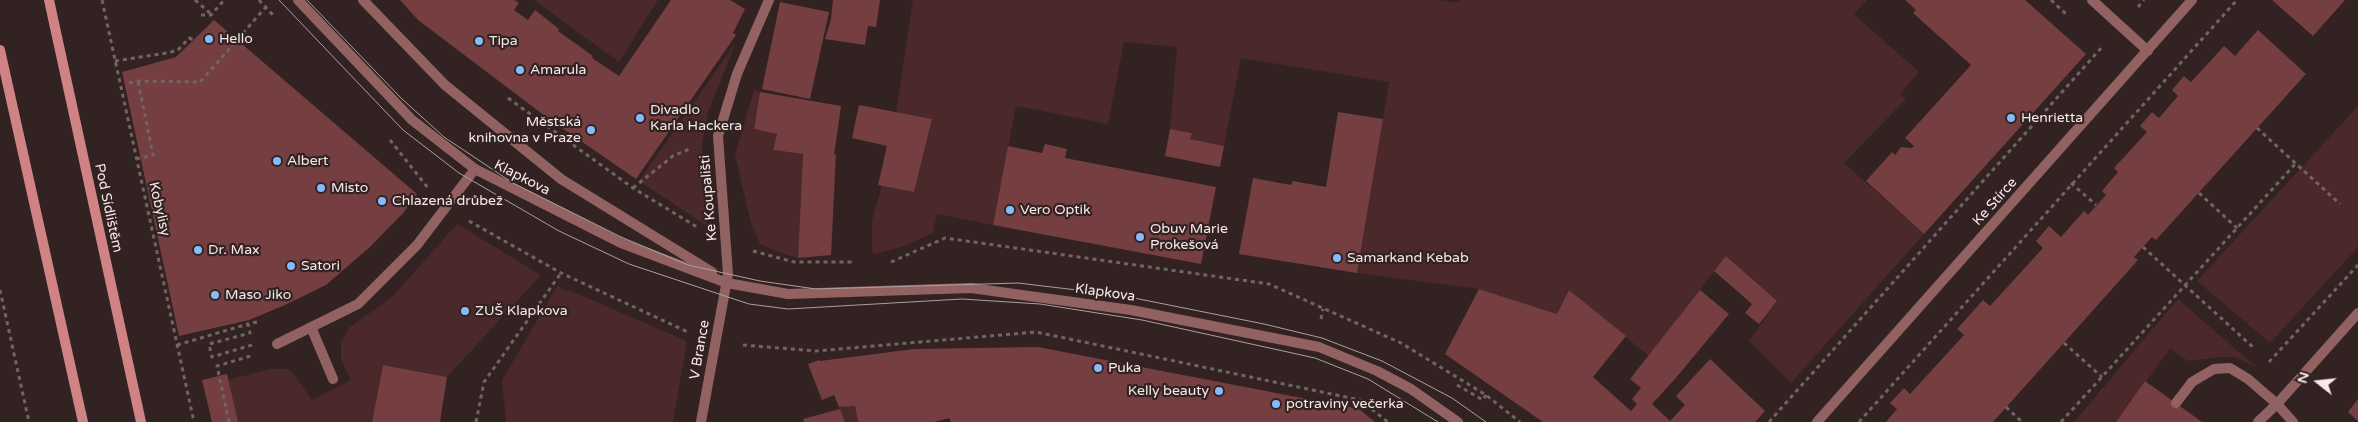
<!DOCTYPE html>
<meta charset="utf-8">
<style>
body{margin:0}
#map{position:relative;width:2358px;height:422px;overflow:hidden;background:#322;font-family:"Varela Round",sans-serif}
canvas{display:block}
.north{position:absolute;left:2293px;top:357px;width:50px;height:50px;-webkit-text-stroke:4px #322;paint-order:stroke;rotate:286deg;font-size:14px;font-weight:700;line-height:20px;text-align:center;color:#f5e9e9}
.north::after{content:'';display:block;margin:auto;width:18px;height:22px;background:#f5e9e9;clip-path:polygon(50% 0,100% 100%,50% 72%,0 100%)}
</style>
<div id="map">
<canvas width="2358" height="422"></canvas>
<div class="north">N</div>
</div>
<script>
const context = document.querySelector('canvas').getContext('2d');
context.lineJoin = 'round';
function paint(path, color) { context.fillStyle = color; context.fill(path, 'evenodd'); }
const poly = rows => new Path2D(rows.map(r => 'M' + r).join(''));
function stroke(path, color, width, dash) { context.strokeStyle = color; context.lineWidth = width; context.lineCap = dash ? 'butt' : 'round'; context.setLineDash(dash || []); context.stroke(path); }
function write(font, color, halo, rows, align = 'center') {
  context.font = font + ' "Varela Round",sans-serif'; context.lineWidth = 4.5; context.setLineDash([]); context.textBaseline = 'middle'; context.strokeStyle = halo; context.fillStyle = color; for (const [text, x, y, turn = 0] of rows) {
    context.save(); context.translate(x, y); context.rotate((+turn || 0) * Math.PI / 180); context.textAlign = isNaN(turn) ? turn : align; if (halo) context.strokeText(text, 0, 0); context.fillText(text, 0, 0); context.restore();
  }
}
paint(poly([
 [534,0,658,0,619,62],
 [913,0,1439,0,1459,3,1460,0,1867,0,1854,14,1919,72,1900,94,1906,99,1844,163,1924,234,1791,383,1749,341,1777,301,1726,256,1649,356,1569,290,1557,314,1479,289,1357,273,1389,82,1241,58,1224,146,1190,139,1191,133,1170,129,1177,47,1124,42,1108,124,1016,106,993,225,937,214,933,233,904,246,875,254,872,251,872,221,882,185,914,192,932,119,896,113],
 [736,42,708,112,702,145,707,226,639,181],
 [754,90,760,92,754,129,777,134,774,150,803,154,798,258,778,252,760,244,751,223,735,155],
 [2358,106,2358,247,2270,343,2197,281],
 [457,224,541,275,447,377,383,365,372,422,238,422,228,380,270,369,287,369,292,372,312,400,351,380,341,360,341,341,350,327,393,296],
 [558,285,568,292,569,290,687,341,673,422,506,422,502,380],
 [2178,299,2256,367,2235,357,2221,357,2188,361,2170,349,2116,422,2074,422],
 [855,406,858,422,845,422,839,407]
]), '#4b282a');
paint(poly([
 [400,0,514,0,519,3,514,10,528,20,535,10,559,29,558,31,593,56,592,58,619,76,671,0,730,0,745,9,733,33,736,35,636,179,549,119,418,20],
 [833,0,880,0,876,27,868,26,865,45,825,39,831,19],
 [1905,0,2025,0,2086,54,1924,234,1866,181,1892,152,1895,155,1901,147,1912,148,1914,146,1905,138,1971,65,1913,13,1916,10],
 [2272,0,2345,0,2313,36],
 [780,2,829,12,810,99,762,89],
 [214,20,417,194,404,212,370,247,326,285,285,305,249,320,179,336,122,72,176,57],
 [2258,30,2306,74,2156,240,2152,237,2134,257,2138,260,1993,422,1886,422,1897,409,1890,403,1904,388,1910,394,1964,335,1957,329,1983,300,1990,306,2043,248,2036,241,2049,226,2061,237,2084,211,2088,215,2106,195,2102,191,2118,172,2114,168,2147,132,2140,126,2152,112,2159,118,2178,96,2172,90,2184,76,2191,82,2224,46,2235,56],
 [760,92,841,106,834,155,836,154,831,255,798,258,803,154,773,150,777,134,754,129],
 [859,105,932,119,914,192,878,185,887,146,852,138],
 [1338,112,1383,119,1357,273,1239,254,1253,178,1291,185,1293,181,1326,187],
 [1170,129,1192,133,1190,139,1224,146,1220,167,1165,156],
 [1045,144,1067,149,1065,158,1216,187,1201,264,993,225,1008,146,1042,153],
 [1726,256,1777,301,1759,324,1745,313,1752,304,1714,271],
 [1479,289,1557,314,1569,290,1626,336,1593,377,1631,411,1637,404,1632,399,1641,388,1630,379,1700,290,1729,314,1675,379,1652,404,1670,421,1685,405,1676,396,1710,359,1765,411,1755,422,1543,422,1445,354],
 [1038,347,1359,409,1375,422,951,422,949,418,934,422,858,422,855,406,839,407,834,395,822,400,808,364,820,360,820,361,914,349],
 [383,365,447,377,440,422,372,422],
 [227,374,238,422,212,422,202,380],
 [2145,381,2202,422,2116,422],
 [2358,399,2358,421,2348,412],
 [840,409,845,422,804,422,803,419]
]), '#753e40');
stroke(poly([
 [102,0,194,422],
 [195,0,211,14],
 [259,0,273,15],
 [2051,0,2067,15],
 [2138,7,2144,0],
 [201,15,211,15,224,0],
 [115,61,167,53,178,50,189,38,194,40],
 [129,83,138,81,200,82,266,7],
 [508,98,633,188,697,227],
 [2257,128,2340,204],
 [390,140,428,188],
 [136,159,153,155,138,81],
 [2071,183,2096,205],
 [633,188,673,156,692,148],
 [2199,193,2237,228],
 [469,221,561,273,690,333],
 [2143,247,2255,349],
 [753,251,794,262,852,262],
 [891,262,945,238,1269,284,1401,343,1486,395,1520,422],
 [0,290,29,422],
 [1321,319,1323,309],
 [2064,343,2102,377],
 [177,345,248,324],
 [252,345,212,357,209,344,250,333,248,324,261,321],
 [743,345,816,351,1036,332,1360,400,1388,422],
 [2269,362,2358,265],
 [1457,385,1483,400,1486,395],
 [2006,407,2022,422],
 [229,422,217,366,254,355],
 [476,422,484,382,561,273],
 [1769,422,2102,47],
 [1859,422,2237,0],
 [2061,422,2296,163]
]), '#736464', 3, [4, 4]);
stroke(poly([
 [311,327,333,379],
 [277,344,358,304,417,245,475,169],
 [2176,403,2192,382,2214,369,2230,368,2248,379,2277,404,2258,422],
 [2277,404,2293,422]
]), '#926263', 10);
stroke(poly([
 [298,0,412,120,475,169,621,243,727,283,788,294,971,288,1131,310,1319,347,1377,371,1411,389,1458,422],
 [363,0,445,85,561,179,712,272],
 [2092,0,2148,51],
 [2277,404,2358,313],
 [701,422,728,274,718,136,737,74,769,0],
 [1817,422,2192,0]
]), '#926263', 10);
stroke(poly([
 [49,0,141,422],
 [0,50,83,422]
]), '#cf8385', 10);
stroke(poly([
 [279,0,403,130,459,173,559,231,629,264,749,304,788,309,962,299,1040,304,1142,320,1315,358,1368,379,1438,422],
 [307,0,401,98,444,137,513,183,621,237,688,265,760,281,816,289,1018,283,1119,295,1264,324,1322,338,1382,361,1452,398,1486,422]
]), '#ad9f9f', 1);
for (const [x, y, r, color] of [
 [209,39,5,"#86bbfb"],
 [479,41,5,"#86bbfb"],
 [520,70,5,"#86bbfb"],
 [640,118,5,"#86bbfb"],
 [2011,118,5,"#86bbfb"],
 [591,130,5,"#86bbfb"],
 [277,161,5,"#86bbfb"],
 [321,188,5,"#86bbfb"],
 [382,201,5,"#86bbfb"],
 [1010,210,5,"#86bbfb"],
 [1140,237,5,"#86bbfb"],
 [198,250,5,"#86bbfb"],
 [1337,258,5,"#86bbfb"],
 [291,266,5,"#86bbfb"],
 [215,295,5,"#86bbfb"],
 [465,311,5,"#86bbfb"],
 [1098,368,5,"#86bbfb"],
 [1219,391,5,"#86bbfb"],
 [1276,404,5,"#86bbfb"]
]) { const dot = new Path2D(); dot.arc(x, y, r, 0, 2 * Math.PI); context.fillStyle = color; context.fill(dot); stroke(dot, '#322', 2); }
write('14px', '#f5e9e9', '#322', [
 ["Hello",219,39],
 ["Tipa",489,41],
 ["Amarula",530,70],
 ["Divadlo",650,110],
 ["Karla Hackera",650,126],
 ["Henrietta",2021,118],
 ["Městská",581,122,"right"],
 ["knihovna v Praze",581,138,"right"],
 ["Albert",287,161],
 ["Misto",331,188],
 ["Chlazená drůbež",392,201],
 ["Vero Optik",1020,210],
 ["Obuv Marie",1150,229],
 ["Prokešová",1150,245],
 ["Dr. Max",208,250],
 ["Samarkand Kebab",1347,258],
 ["Satori",301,266],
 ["Maso Jiko",225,295],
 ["ZUŠ Klapkova",475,311],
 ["Puka",1108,368],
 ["Kelly beauty",1209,391,"right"],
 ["potraviny večerka",1286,404]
], 'left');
write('14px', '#f5e9e9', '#322', [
 ["Klapkova",522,178,27],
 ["Ke Koupališti",709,198,-95],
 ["Ke Stírce",1995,202,-48],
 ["Pod Sídlištěm",108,208,78],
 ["Kobylisy",159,209,77],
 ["Klapkova",1105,293,8],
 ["V Brance",700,350,-80]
]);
</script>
